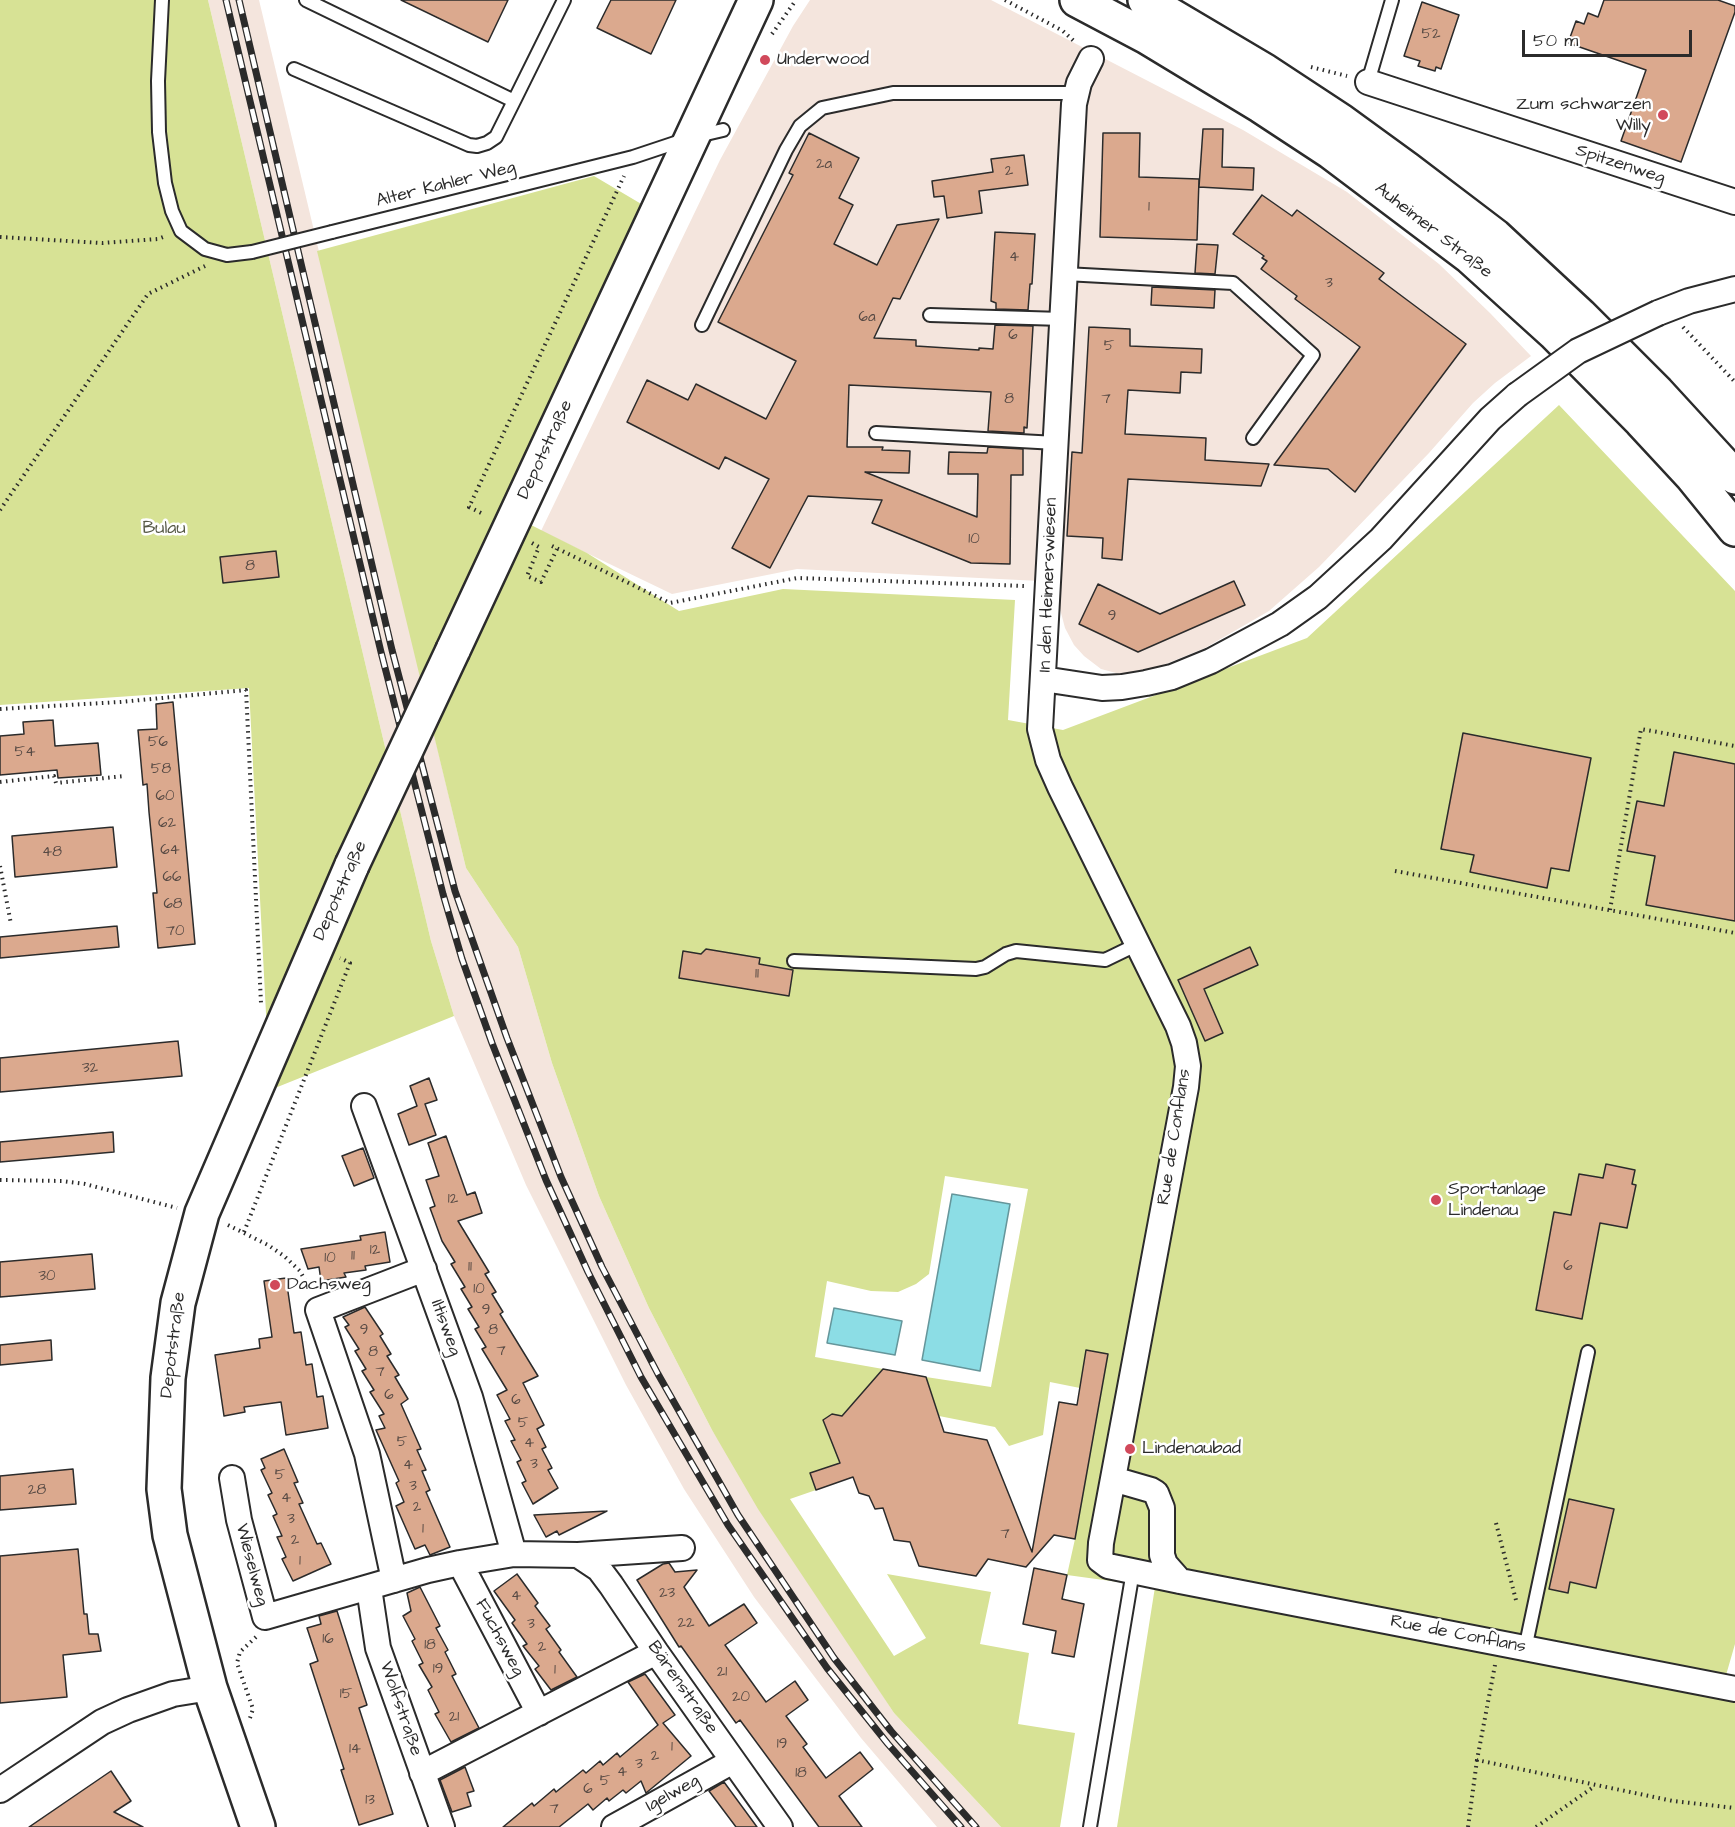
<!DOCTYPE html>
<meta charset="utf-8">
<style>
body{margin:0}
#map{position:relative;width:1735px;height:1827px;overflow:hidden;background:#fff;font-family:"Architects Daughter",sans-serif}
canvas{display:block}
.scale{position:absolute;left:1522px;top:30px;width:170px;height:27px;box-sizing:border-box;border:3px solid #2b2b2b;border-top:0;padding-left:8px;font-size:18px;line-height:21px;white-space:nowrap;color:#2b2b2b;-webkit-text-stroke:4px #fff;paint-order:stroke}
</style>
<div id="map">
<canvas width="1735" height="1827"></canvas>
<div class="scale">50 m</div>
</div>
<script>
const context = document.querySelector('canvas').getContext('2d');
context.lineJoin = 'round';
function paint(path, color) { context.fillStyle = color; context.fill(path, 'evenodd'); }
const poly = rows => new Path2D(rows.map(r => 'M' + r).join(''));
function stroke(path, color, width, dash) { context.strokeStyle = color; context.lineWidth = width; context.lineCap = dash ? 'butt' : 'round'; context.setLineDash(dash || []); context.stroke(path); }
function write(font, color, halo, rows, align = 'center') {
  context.font = font + ' "Architects Daughter",sans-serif'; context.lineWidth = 5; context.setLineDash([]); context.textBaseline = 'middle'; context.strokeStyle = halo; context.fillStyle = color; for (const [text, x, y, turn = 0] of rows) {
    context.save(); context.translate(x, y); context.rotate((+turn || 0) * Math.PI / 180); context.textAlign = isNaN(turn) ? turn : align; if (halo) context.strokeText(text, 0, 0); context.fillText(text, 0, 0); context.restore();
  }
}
paint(poly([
 [208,0,259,0,466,868,518,947,552,1063,599,1196,649,1308,712,1430,894,1713,1001,1827,937,1827,861,1738,754,1597,684,1489,626,1385,526,1185,454,1016,431,941],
 [810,0,991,0,1243,130,1347,192,1439,264,1490,313,1531,356,1495,383,1473,403,1429,453,1319,567,1269,611,1205,648,1156,668,1134,673,1120,674,1101,669,1084,656,1074,645,1065,628,1060,609,1060,582,797,569,672,594,541,531,720,160,793,26]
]), '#f4e5dd');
paint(poly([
 [0,0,208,0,431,941,454,1016,270,1090,249,688,0,705],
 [594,176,643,205,499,509,587,553,679,611,783,589,1015,600,1008,720,1063,730,1307,638,1559,405,1735,591,1735,1644,1720,1696,1735,1699,1735,1827,1117,1827,1155,1587,1067,1575,1075,1539,1108,1354,1086,1350,1080,1388,1050,1382,1043,1435,1009,1446,995,1427,939,1416,926,1377,991,1387,1028,1189,945,1176,929,1274,916,1284,898,1292,871,1291,827,1281,815,1357,883,1369,842,1416,832,1414,840,1463,810,1473,816,1490,790,1499,894,1656,926,1638,887,1574,991,1592,980,1644,1029,1653,1018,1724,1075,1733,1060,1827,1001,1827,894,1713,758,1509,712,1430,649,1308,599,1196,552,1063,518,947,466,868,317,251]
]), '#d7e295');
const water = poly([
 [952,1194,1010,1204,980,1371,922,1360,952,1194],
 [834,1308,902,1321,895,1355,827,1343,834,1308]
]);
paint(water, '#8cdde5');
stroke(water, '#65969b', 1.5);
const building = poly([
 [401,0,508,0,488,42,401,0],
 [611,0,676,0,651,54,597,28,611,0],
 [1604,0,1718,0,1735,6,1735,12,1681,162,1621,141,1646,70,1568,43,1576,21,1584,24,1588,13,1598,17,1604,0],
 [1422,2,1459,15,1441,69,1436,67,1435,71,1418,66,1420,61,1404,56,1422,2],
 [1203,129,1223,129,1222,167,1254,168,1253,190,1199,187,1203,129],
 [809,133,859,158,839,198,853,205,834,244,877,265,897,225,939,219,900,299,893,298,874,338,916,340,916,346,979,350,979,348,993,349,995,325,1033,326,1027,428,1024,427,1024,433,988,431,991,392,849,385,847,447,883,447,882,450,910,451,909,473,865,472,977,517,978,474,948,474,949,452,987,453,988,447,1023,449,1023,475,1011,475,1010,564,971,563,872,523,882,500,808,496,770,568,732,548,769,479,725,457,719,469,627,422,647,380,688,400,696,384,766,419,796,361,718,322,793,175,789,173,809,133],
 [1103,133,1140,133,1139,177,1199,179,1197,240,1100,237,1103,133],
 [1024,155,1028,185,979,191,982,213,947,218,944,196,934,197,932,181,993,172,991,159,1024,155],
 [1262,195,1292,216,1297,210,1384,273,1379,279,1466,344,1355,492,1328,469,1274,465,1360,347,1295,299,1297,296,1261,269,1267,261,1262,258,1264,256,1233,234,1262,195],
 [995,232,1035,234,1032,284,1030,284,1028,310,996,309,996,303,991,301,995,232],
 [1197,244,1218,245,1215,274,1195,273,1197,244],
 [1152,287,1215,290,1214,308,1151,305,1152,287],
 [1089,327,1130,329,1130,346,1202,349,1201,373,1181,372,1180,393,1128,390,1125,434,1206,438,1205,460,1269,464,1261,486,1128,479,1122,560,1102,558,1103,538,1067,536,1072,452,1082,453,1089,327],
 [276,551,279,577,223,583,220,557,276,551],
 [1234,581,1245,605,1138,652,1079,624,1098,584,1160,614,1234,581],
 [173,702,195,944,158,948,153,893,157,893,149,812,147,784,143,785,138,730,157,729,156,704,173,702],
 [53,720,55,746,98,743,101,775,58,778,57,770,0,775,0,736,24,734,23,722,53,720],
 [1463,733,1591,758,1569,871,1551,868,1547,888,1470,872,1474,855,1441,849,1463,733],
 [1674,752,1735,764,1735,921,1646,905,1655,856,1627,851,1637,801,1664,806,1674,752],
 [113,827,117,867,15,877,12,836,113,827],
 [117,926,119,947,0,958,0,937,117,926],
 [1250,947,1258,965,1204,989,1223,1033,1205,1041,1178,980,1250,947],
 [706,949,760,958,759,964,793,970,789,996,679,978,683,951,701,954,706,949],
 [178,1041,182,1076,0,1092,0,1058,178,1041],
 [429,1078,437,1100,425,1104,436,1135,409,1145,398,1114,417,1106,410,1086,429,1078],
 [113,1132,114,1152,0,1162,0,1142,113,1132],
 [446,1136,467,1195,475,1192,482,1213,458,1221,489,1272,485,1274,496,1292,492,1294,503,1312,500,1314,538,1376,523,1383,544,1425,537,1429,546,1447,542,1449,552,1468,548,1470,558,1488,533,1504,522,1483,526,1481,517,1462,521,1460,511,1441,515,1440,505,1421,510,1419,497,1395,507,1390,482,1349,486,1347,475,1329,479,1327,468,1309,472,1307,461,1289,465,1287,451,1264,455,1262,442,1241,430,1208,435,1206,426,1180,439,1176,428,1143,446,1136],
 [363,1148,374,1178,354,1186,342,1156,363,1148],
 [1606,1164,1635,1170,1632,1184,1636,1185,1627,1228,1600,1223,1582,1319,1536,1310,1554,1212,1571,1215,1579,1174,1603,1178,1606,1164],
 [385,1232,390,1262,365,1266,366,1270,344,1273,346,1277,321,1281,319,1267,308,1269,301,1249,361,1240,360,1236,385,1232],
 [92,1254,95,1289,0,1297,0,1262,92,1254],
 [286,1278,294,1333,301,1332,306,1365,312,1364,317,1397,323,1396,328,1428,286,1435,281,1402,244,1407,245,1412,224,1416,215,1355,260,1348,259,1339,272,1337,264,1281,286,1278],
 [365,1307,383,1334,380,1336,391,1354,387,1356,399,1375,395,1377,408,1399,401,1404,421,1449,417,1450,426,1470,422,1471,430,1490,426,1492,450,1547,430,1555,425,1545,415,1549,396,1506,404,1502,396,1483,399,1481,376,1430,385,1428,379,1416,384,1414,370,1392,374,1390,362,1371,366,1369,355,1351,359,1349,345,1327,349,1325,343,1317,365,1307],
 [51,1340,52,1360,0,1365,0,1345,51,1340],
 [1086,1350,1108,1354,1075,1539,1054,1535,1026,1567,988,1559,976,1576,919,1566,910,1542,894,1540,883,1508,875,1509,869,1496,859,1493,853,1477,816,1490,810,1473,840,1463,823,1420,832,1414,842,1416,883,1369,926,1377,944,1432,987,1440,1032,1552,1059,1402,1077,1405,1086,1350],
 [284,1449,298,1482,294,1483,303,1503,299,1504,317,1544,321,1543,331,1564,293,1581,282,1559,286,1557,277,1537,282,1536,273,1516,277,1514,268,1495,272,1493,261,1470,265,1468,261,1459,284,1449],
 [73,1469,76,1504,0,1510,0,1476,73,1469],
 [1569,1499,1614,1509,1596,1588,1570,1582,1568,1593,1549,1589,1569,1499],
 [607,1511,559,1535,557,1531,546,1537,534,1515,607,1511],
 [78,1549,84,1614,87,1614,89,1634,98,1634,101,1651,63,1655,67,1697,0,1703,0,1556,78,1549],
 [669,1563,675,1572,697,1570,684,1587,709,1626,744,1604,757,1623,725,1645,766,1702,795,1681,808,1700,786,1716,807,1744,803,1747,826,1778,860,1752,873,1769,839,1796,862,1827,819,1827,740,1720,736,1723,681,1646,679,1647,637,1580,663,1564,669,1563],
 [1034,1568,1067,1575,1062,1599,1084,1604,1074,1657,1052,1653,1056,1631,1023,1624,1034,1568],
 [517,1574,538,1603,535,1606,550,1626,546,1629,561,1650,559,1652,577,1677,551,1690,535,1669,539,1666,523,1646,527,1644,512,1623,515,1620,494,1591,517,1574],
 [420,1587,440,1626,436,1628,448,1650,445,1652,456,1674,452,1676,479,1728,451,1742,435,1714,439,1712,428,1690,432,1687,419,1665,423,1663,412,1641,415,1639,403,1616,411,1611,407,1593,420,1587],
 [337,1611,367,1705,359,1708,393,1814,359,1825,341,1770,344,1769,310,1664,318,1661,307,1628,321,1624,319,1616,337,1611],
 [645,1674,675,1715,663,1723,691,1756,646,1793,641,1781,626,1793,623,1790,609,1801,607,1798,593,1810,588,1804,559,1827,503,1827,532,1803,534,1806,554,1789,556,1792,583,1770,586,1773,600,1761,603,1765,617,1753,620,1757,658,1725,628,1682,645,1674],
 [465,1767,474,1791,467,1793,471,1806,452,1812,440,1780,465,1767],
 [111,1771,131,1801,114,1812,143,1827,29,1827,111,1771],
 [724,1782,757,1827,736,1827,709,1791,724,1782]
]);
paint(building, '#dba98e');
stroke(building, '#2b2b2b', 1.5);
const lane = poly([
 [162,0,158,81,159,132,165,183,172,211,181,231,205,249,227,255,252,252],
 [306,0,514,101,564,0],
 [294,69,469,145,477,146,487,143,496,137,514,101],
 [1368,82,1392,0],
 [332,232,633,157,693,137,723,130],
 [1065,274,1233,283,1313,355,1253,438],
 [930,315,1062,319],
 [702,325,786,150,800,126,822,108,893,93,1076,93],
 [876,433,1056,443],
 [794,961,976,969,985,967,1006,954,1016,951,1105,960,1138,944],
 [1525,1649,1588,1352],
 [1090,1827,1133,1571]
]);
const street = poly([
 [1091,59,1079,83,1074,104,1040,729,1048,760,1060,787,1178,1026,1184,1043,1188,1066,1186,1087,1101,1543,1100,1560,1108,1566,1180,1581,1735,1689],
 [1368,82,1735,202],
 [1658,313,1689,301,1735,289],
 [1043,679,1102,688,1122,687,1146,683,1172,677,1211,661,1280,624,1318,597,1381,539,1490,419,1517,395],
 [364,1106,470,1397,514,1554],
 [232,1478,239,1520,265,1617,428,1570,460,1563,514,1554,578,1555,599,1569,611,1585,656,1652,780,1827],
 [1113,1479,1151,1490,1156,1493,1162,1508,1162,1555,1165,1564,1180,1581],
 [578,1555,682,1548],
 [460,1563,539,1713],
 [394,1580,367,1454,318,1310,424,1269],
 [369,1588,378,1648,442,1827],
 [422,1773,656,1652],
 [0,1790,102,1722,128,1710,173,1694,210,1688],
 [614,1827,733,1761]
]);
const secondary = poly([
 [1077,0,1147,37,1261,106,1331,152,1469,256,1554,333,1641,421,1692,476,1735,529],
 [1145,0,1265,71,1341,121,1407,169,1495,236,1580,315,1657,392,1735,477],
 [453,650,756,0],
 [258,1827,210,1688,170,1535,164,1489,168,1378,178,1303,202,1213,352,865]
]);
stroke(lane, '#2b2b2b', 16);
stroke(street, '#2b2b2b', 28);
stroke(secondary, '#2b2b2b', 38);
stroke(poly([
 [1005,0,1063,31,1076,43],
 [772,34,796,0],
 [1311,67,1347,76],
 [0,237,102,243,158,239,166,236],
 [1683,327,1735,382],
 [0,510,148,294,205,266],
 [481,513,469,507,624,176],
 [532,543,539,547,527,576,541,582,557,549],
 [552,546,670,603,797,578,1025,586],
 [0,709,120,702,246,690,261,1003],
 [0,782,54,776,56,783,125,776],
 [0,866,11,924],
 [1395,871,1735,933],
 [1610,910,1641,729,1735,746],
 [0,1180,62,1181,85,1184,177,1208],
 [228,1225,268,1245,284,1256,300,1271,310,1290],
 [244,1232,350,963,340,958],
 [1496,1523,1517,1604],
 [1495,1665,1477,1760,1673,1801,1735,1808],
 [250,1718,253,1709,237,1663,240,1652,256,1637],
 [1468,1827,1477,1760],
 [1536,1827,1595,1786]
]), '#2b2b2b', 4, [1.5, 4.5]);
stroke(lane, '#fff', 12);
stroke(street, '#fff', 24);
stroke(secondary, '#fff', 33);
const rail = poly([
 [226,0,381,652,443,894,462,959,492,1043,546,1180,588,1272,641,1377,728,1525,827,1668,888,1744,961,1827],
 [239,0,392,650,455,891,507,1038,561,1177,602,1267,658,1374,738,1515,834,1658,891,1731,976,1827]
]);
stroke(rail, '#2b2b2b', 7);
stroke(rail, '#fff', 4.5, [14]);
const laneBridge = poly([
 [252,252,332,232]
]);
const streetBridge = poly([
 [1517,395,1578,351,1658,313]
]);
const secondaryBridge = poly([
 [352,865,453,650]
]);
stroke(laneBridge, '#2b2b2b', 16, []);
stroke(streetBridge, '#2b2b2b', 28, []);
stroke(secondaryBridge, '#2b2b2b', 38, []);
stroke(laneBridge, '#fff', 12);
stroke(streetBridge, '#fff', 24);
stroke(secondaryBridge, '#fff', 33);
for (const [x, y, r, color] of [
 [765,60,6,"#d1495b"],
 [1663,115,6,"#d1495b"],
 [1436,1200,6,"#d1495b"],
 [275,1285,6,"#d1495b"],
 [1130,1449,6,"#d1495b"]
]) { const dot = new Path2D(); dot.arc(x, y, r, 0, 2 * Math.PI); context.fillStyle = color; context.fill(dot); stroke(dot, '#fff', 2); }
write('15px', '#574a44', null, [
 ["52",1431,35],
 ["2a",824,165],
 ["2",1009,172],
 ["1",1149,208],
 ["4",1014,258],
 ["3",1329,284],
 ["6a",867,318],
 ["6",1013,336],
 ["5",1109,347],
 ["8",1009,400],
 ["7",1106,400],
 ["10",974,540],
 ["8",250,567],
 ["9",1112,617],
 ["56",158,743],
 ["54",25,753],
 ["58",161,770],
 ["60",165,797],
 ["62",167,824],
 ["64",170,851],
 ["48",52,853],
 ["66",172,878],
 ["68",173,905],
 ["70",175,932],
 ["11",757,975],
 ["32",90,1069],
 ["12",453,1200],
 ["12",375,1251],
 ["11",353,1257],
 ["10",330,1259],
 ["6",1568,1267],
 ["11",470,1268],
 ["30",47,1277],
 ["10",479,1290],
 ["9",486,1311],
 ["9",364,1331],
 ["8",493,1331],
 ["7",501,1352],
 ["8",373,1353],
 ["7",380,1373],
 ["6",389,1396],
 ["6",516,1401],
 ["5",523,1424],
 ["5",402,1443],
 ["4",529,1444],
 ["3",534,1465],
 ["4",408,1466],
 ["5",280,1476],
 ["3",413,1487],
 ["28",37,1491],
 ["4",286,1499],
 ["2",417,1508],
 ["3",291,1520],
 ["1",423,1530],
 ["7",1005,1535],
 ["2",295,1541],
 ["1",300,1562],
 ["23",667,1594],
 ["4",516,1597],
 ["22",686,1624],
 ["3",531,1625],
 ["16",328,1640],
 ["18",430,1646],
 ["2",542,1648],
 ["19",438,1670],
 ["1",555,1671],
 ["21",722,1673],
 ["15",346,1695],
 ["20",741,1698],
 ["21",454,1718],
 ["19",782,1745],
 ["1",672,1748],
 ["14",355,1750],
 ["2",655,1757],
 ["3",639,1765],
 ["4",622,1773],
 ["18",801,1774],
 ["5",605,1782],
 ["6",588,1790],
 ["13",370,1801],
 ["7",554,1810]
]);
write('18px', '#2b2b2b', '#fff', [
 ["Underwood",777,60],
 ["Zum schwarzen",1651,105,"right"],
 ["Willy",1651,126,"right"],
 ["Sportanlage",1448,1190],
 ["Lindenau",1448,1211],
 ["Dachsweg",287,1285],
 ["Lindenaubad",1142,1449]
], 'left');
write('18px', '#2b2b2b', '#fff', [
 ["Spitzenweg",1620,165,18],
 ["Alter Kahler Weg",446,185,-14],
 ["Auheimer Straße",1433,231,38],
 ["Depotstraße",546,450,-65],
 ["In den Heimerswiesen",1049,585,-88],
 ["Depotstraße",341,891,-66],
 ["Rue de Conflans",1175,1137,-81],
 ["Iltisweg",445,1328,70],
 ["Depotstraße",174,1345,-83],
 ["Wieselweg",251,1565,75],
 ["Rue de Conflans",1458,1635,11],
 ["Fuchsweg",499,1638,62],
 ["Bärenstraße",682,1688,55],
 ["Wolfstraße",400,1709,71],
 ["Igelweg",673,1794,-29]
]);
write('18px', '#565946', '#fff', [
 ["Bulau",164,529]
]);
</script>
